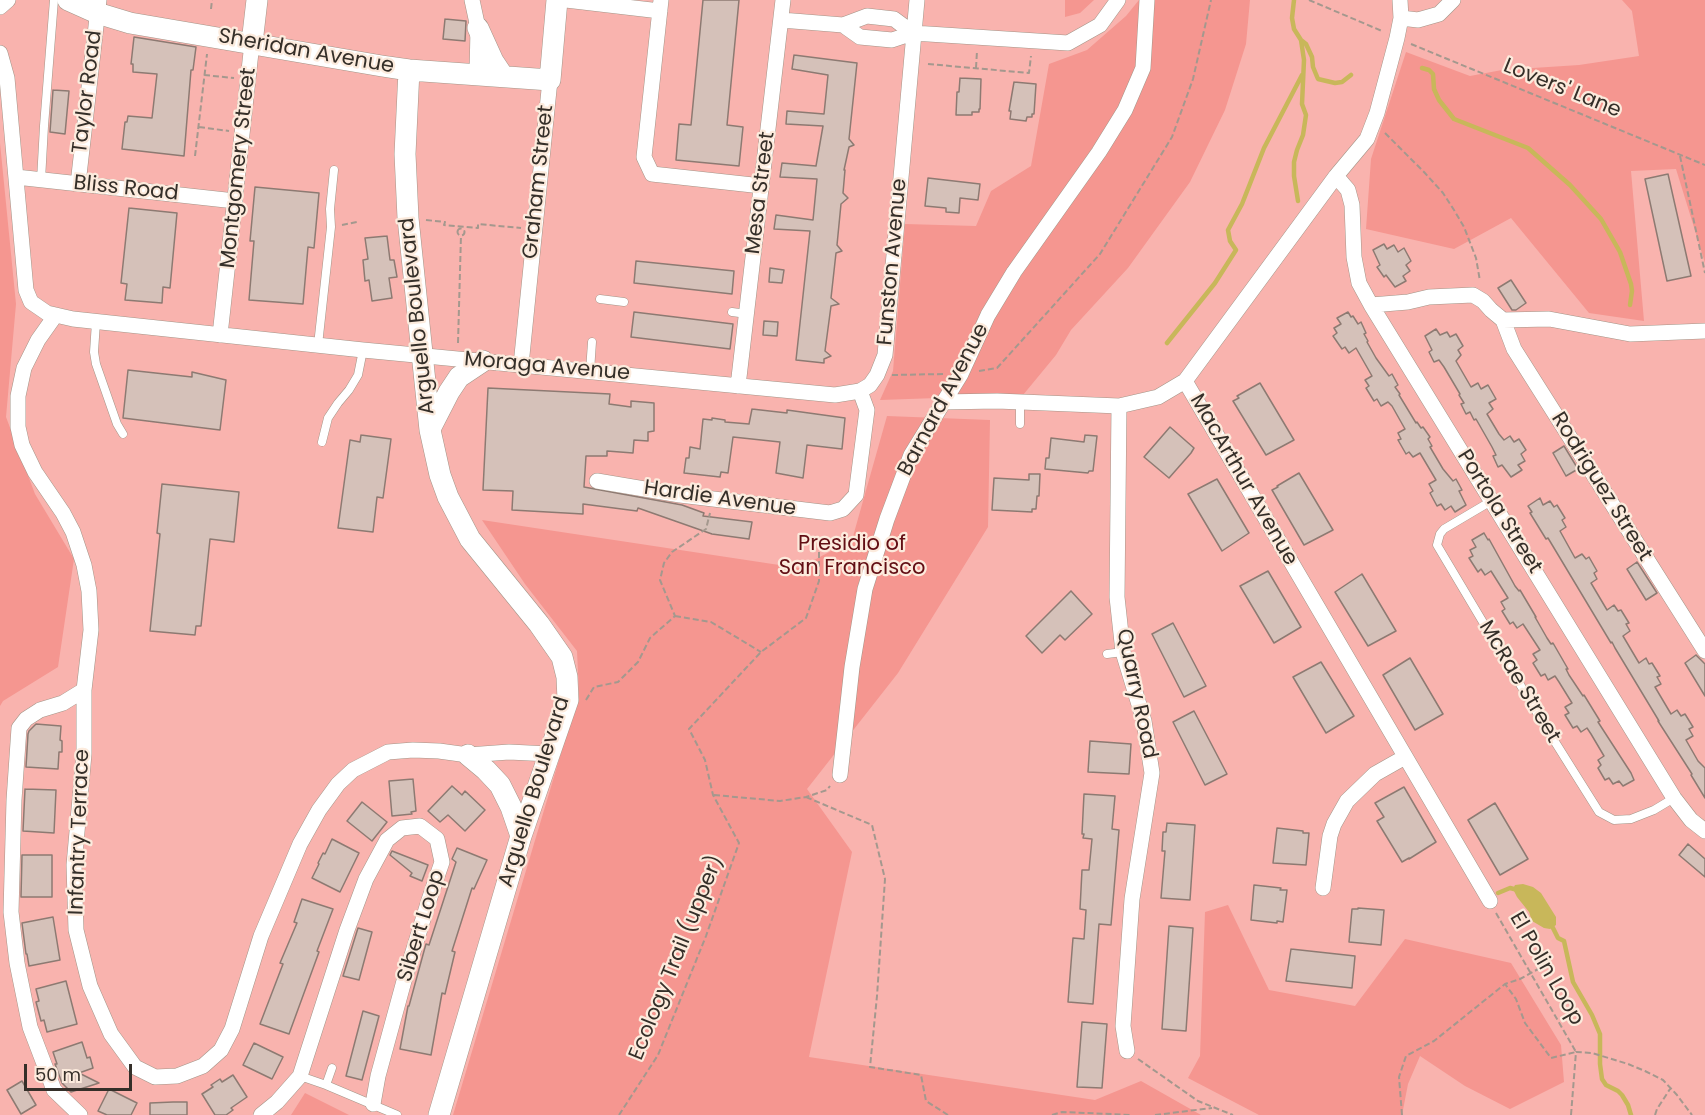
<!DOCTYPE html>
<style>
body{margin:0}
#map{position:relative;width:1705px;height:1115px;overflow:hidden;background:#fcebdd;font-family:Poppins,sans-serif}
canvas{display:block}
.scale{position:absolute;left:24px;top:1064px;width:108px;height:27px;box-sizing:border-box;border:3px solid #352f29;border-top:0;padding-left:8px;font-size:18px;line-height:21px;white-space:nowrap;color:#352f29;-webkit-text-stroke:4px #fcebdd;paint-order:stroke}
</style>
<div id="map">
<canvas width="1705" height="1115"></canvas>
<div class="scale">50 m</div>
</div>
<script>
const context = document.querySelector('canvas').getContext('2d');
context.lineJoin = 'round';
function paint(path, color) { context.fillStyle = color; context.fill(path, 'evenodd'); }
const poly = rows => new Path2D(rows.map(r => 'M' + r).join(''));
function stroke(path, color, width, dash) { context.strokeStyle = color; context.lineWidth = width; context.lineCap = dash ? 'butt' : 'round'; context.setLineDash(dash || []); context.stroke(path); }
function write(font, color, halo, rows, align = 'center') {
  context.font = font + ' Poppins,sans-serif'; context.lineWidth = 4.5; context.setLineDash([]); context.textBaseline = 'middle'; context.strokeStyle = halo; context.fillStyle = color; for (const [text, x, y, turn = 0] of rows) {
    context.save(); context.translate(x, y); context.rotate((+turn || 0) * Math.PI / 180); context.textAlign = isNaN(turn) ? turn : align; if (halo) context.strokeText(text, 0, 0); context.fillText(text, 0, 0); context.restore();
  }
}
paint(poly([
 [0,0,1705,0,1705,1115,0,1115]
]), '#f9b3ae');
paint(poly([
 [1065,0,1094,0,1080,13,1065,17],
 [1139,0,1250,0,1246,44,1225,110,1190,182,1128,268,1071,330,1056,355,1023,395,880,400,893,371,905,224,976,226,991,191,1031,166,1049,64,1087,50,1126,16],
 [1622,0,1705,0,1705,263,1676,169,1631,171,1644,321,1589,313,1511,218,1454,249,1366,229,1371,159,1406,52,1470,76,1502,70,1579,65,1639,56,1632,11],
 [0,143,16,304,6,417,35,494,74,559,58,667,3,701,0,706],
 [887,416,990,420,988,527,898,673,807,789,852,852,809,1057,1095,1100,1141,1081,1201,1115,453,1115,579,693,577,651,525,584,482,520,799,568,852,540],
 [1228,905,1269,990,1355,1006,1405,939,1511,963,1561,1045,1564,1082,1510,1109,1465,1086,1420,1056,1408,1084,1402,1115,1259,1115,1188,1078,1200,1056,1205,912],
 [305,1093,349,1115,291,1115]
]), '#f59690');
paint(poly([
 [1523,884,1533,887,1541,893,1556,917,1556,925,1550,929,1544,928,1532,921,1529,912,1517,897,1513,889,1515,885]
]), '#c8b75a');
stroke(poly([
 [1294,0,1292,18,1294,29,1301,40,1306,44,1312,57,1313,67,1318,79,1335,83,1342,82,1351,75],
 [1422,68,1429,70,1433,74,1434,89,1439,100,1454,119,1528,148,1570,185,1601,219,1620,252,1631,284,1632,291,1630,305],
 [1298,201,1294,176,1294,162,1297,150,1303,135,1306,115,1302,104,1304,60,1301,40],
 [1167,343,1215,283,1236,250,1230,241,1228,230,1242,204,1264,148,1302,75],
 [1498,893,1510,888,1518,890],
 [1550,922,1558,938,1564,941,1573,982,1592,1015,1600,1034,1600,1064,1602,1079,1606,1085,1618,1091,1622,1095,1628,1105,1631,1115]
]), '#c8b75a', 4.5);
const building = poly([
 [703,0,739,0,727,125,743,127,739,166,676,160,679,124,691,125,703,0],
 [445,19,466,21,465,41,443,39,445,19],
 [134,37,196,47,193,70,191,70,184,156,122,149,125,122,127,122,128,116,152,118,157,74,133,72,133,64,131,64,134,37],
 [794,55,857,63,849,139,854,145,849,147,844,170,845,170,843,193,848,198,841,204,837,245,842,251,836,253,831,298,839,304,831,306,825,351,831,356,824,359,824,363,796,360,810,231,774,229,776,215,813,220,817,179,780,177,782,163,816,166,823,126,786,124,787,111,824,114,828,75,792,69,794,55],
 [960,78,981,79,980,109,979,109,979,112,972,112,972,115,956,115,957,92,959,92,960,78],
 [1014,82,1036,84,1034,114,1032,114,1032,117,1027,117,1026,121,1010,119,1011,111,1009,111,1014,82],
 [53,90,69,91,65,134,50,132,53,90],
 [1668,174,1691,276,1667,281,1645,179,1668,174],
 [928,178,980,184,978,200,960,198,959,213,946,212,946,208,925,206,928,178],
 [255,187,319,193,314,248,308,247,303,304,249,300,254,241,250,241,255,187],
 [129,208,177,213,170,288,163,287,162,303,125,300,127,284,121,283,129,208],
 [387,236,390,260,394,260,397,277,389,278,392,298,372,301,369,280,365,281,363,260,368,259,365,238,387,236],
 [1384,244,1387,249,1394,245,1398,252,1404,248,1411,261,1406,265,1410,271,1403,276,1406,281,1395,287,1386,275,1384,277,1377,267,1380,265,1373,250,1384,244],
 [636,261,734,271,732,294,634,283,636,261],
 [770,268,784,270,782,283,769,282,770,268],
 [1511,280,1526,303,1516,310,1512,310,1498,288,1511,280],
 [634,312,733,324,730,349,631,337,634,312],
 [1348,312,1351,317,1353,316,1358,324,1361,322,1366,333,1364,334,1368,341,1367,342,1376,358,1389,376,1392,374,1398,385,1395,387,1400,394,1399,395,1416,423,1417,422,1421,428,1423,427,1430,437,1428,439,1432,446,1430,447,1443,469,1453,481,1456,479,1462,490,1459,491,1466,505,1455,512,1451,506,1445,510,1441,504,1437,506,1430,493,1433,491,1429,484,1436,480,1420,453,1413,457,1409,452,1406,454,1398,440,1401,439,1398,433,1405,429,1392,406,1388,402,1381,406,1377,399,1374,401,1366,388,1369,386,1365,380,1372,376,1356,348,1349,353,1345,347,1342,349,1333,336,1337,333,1334,328,1341,324,1337,318,1348,312],
 [764,321,778,322,777,336,763,335,764,321],
 [1436,329,1440,335,1447,332,1450,337,1456,334,1463,346,1458,350,1461,355,1456,361,1471,387,1478,383,1481,389,1488,385,1496,399,1489,403,1493,409,1487,414,1499,434,1504,440,1510,436,1514,442,1519,439,1526,450,1521,454,1525,461,1518,465,1522,470,1511,477,1502,465,1498,467,1493,456,1496,455,1492,447,1476,419,1474,420,1470,412,1466,414,1461,404,1464,403,1459,395,1460,394,1444,367,1439,360,1434,362,1429,352,1432,350,1425,336,1436,329],
 [128,370,192,377,192,372,226,380,220,430,123,418,128,370],
 [1260,383,1294,440,1266,455,1233,401,1239,398,1237,396,1260,383],
 [488,388,610,394,609,404,631,407,631,401,654,403,654,431,648,432,648,441,634,440,633,453,607,451,607,456,586,456,584,487,682,505,704,513,703,516,752,522,749,539,712,534,638,508,637,511,583,504,583,514,512,510,513,491,483,490,488,388],
 [752,409,787,413,787,410,845,418,842,449,807,445,803,478,776,473,780,442,733,437,728,473,721,472,720,477,684,473,686,458,689,458,690,447,700,449,703,419,712,420,712,418,725,420,725,422,749,424,752,409],
 [1170,427,1194,448,1191,453,1169,478,1144,457,1170,427],
 [361,435,391,439,383,498,377,497,373,532,338,528,350,440,360,442,361,435],
 [1085,435,1097,436,1093,471,1089,471,1088,473,1045,469,1046,458,1049,458,1051,438,1084,442,1085,435],
 [1564,446,1578,469,1566,476,1553,453,1564,446],
 [1299,473,1333,530,1304,545,1272,490,1278,487,1277,486,1299,473],
 [1029,474,1040,474,1039,496,1037,496,1036,509,1032,509,1032,512,992,510,994,478,1029,480,1029,474],
 [1217,479,1249,533,1222,551,1188,494,1217,479],
 [162,484,239,492,234,542,210,539,201,626,196,626,195,635,150,631,160,534,157,533,162,484],
 [1540,498,1543,505,1550,501,1554,507,1557,505,1565,518,1562,520,1566,527,1560,531,1575,558,1582,554,1586,559,1589,557,1597,571,1594,573,1597,579,1591,583,1607,610,1614,605,1618,611,1621,610,1629,623,1626,624,1630,631,1623,636,1639,663,1646,658,1649,664,1652,663,1660,676,1657,677,1661,684,1655,687,1671,714,1677,710,1681,716,1685,714,1693,727,1689,729,1693,736,1686,740,1698,761,1705,768,1705,798,1691,775,1692,774,1658,721,1659,721,1615,648,1612,642,1611,643,1548,538,1546,539,1530,513,1532,512,1528,506,1540,498],
 [1484,533,1488,540,1489,539,1515,586,1519,591,1520,590,1536,617,1535,617,1547,638,1551,644,1553,643,1568,669,1566,669,1569,675,1583,696,1584,695,1600,721,1598,722,1631,773,1634,780,1623,786,1619,781,1613,784,1609,778,1605,780,1598,768,1601,765,1598,760,1604,756,1591,734,1587,728,1581,732,1577,726,1573,728,1565,715,1569,713,1565,707,1572,703,1559,682,1555,676,1548,680,1545,674,1541,676,1533,663,1537,660,1533,654,1540,650,1523,624,1517,628,1513,622,1510,624,1502,611,1505,609,1501,602,1508,598,1491,571,1485,575,1481,569,1478,572,1469,558,1473,556,1470,550,1476,547,1472,540,1484,533],
 [1637,562,1657,593,1646,600,1627,569,1637,562],
 [1268,571,1301,627,1274,643,1240,586,1268,571],
 [1362,574,1396,631,1368,646,1335,592,1362,574],
 [1071,591,1092,614,1065,640,1060,635,1042,653,1026,636,1071,591],
 [1173,623,1206,686,1184,697,1152,634,1173,623],
 [1696,655,1705,664,1705,696,1685,663,1696,655],
 [1410,658,1443,714,1415,730,1383,675,1410,658],
 [1321,662,1354,716,1326,733,1293,677,1321,662],
 [1194,711,1227,774,1205,785,1173,722,1194,711],
 [36,724,61,726,60,740,62,741,62,752,59,752,58,769,26,767,28,734,29,731,36,724],
 [1090,741,1131,744,1129,774,1088,772,1090,741],
 [413,779,416,811,411,812,412,814,392,816,389,781,413,779],
 [452,786,462,795,465,791,485,810,465,831,448,815,440,822,428,811,452,786],
 [1404,787,1436,842,1409,859,1409,858,1402,862,1377,821,1384,817,1375,803,1404,787],
 [25,789,56,790,54,833,23,831,25,789],
 [1084,794,1115,796,1112,829,1119,830,1111,925,1099,924,1093,1004,1068,1002,1073,938,1084,939,1086,910,1080,909,1082,870,1089,870,1092,839,1083,838,1084,834,1082,834,1084,794],
 [362,802,387,822,372,841,347,821,362,802],
 [1495,803,1528,859,1500,875,1468,820,1495,803],
 [1167,823,1195,825,1190,900,1161,898,1165,851,1162,851,1163,832,1166,832,1167,823],
 [1277,828,1303,831,1303,833,1309,833,1306,865,1273,863,1277,828],
 [332,839,359,853,340,892,312,878,319,864,318,863,323,853,325,854,332,839],
 [1688,844,1705,859,1705,877,1679,855,1688,844],
 [457,848,487,860,474,889,472,888,452,951,455,952,445,994,442,993,431,1055,400,1049,408,1006,409,1006,424,951,426,944,429,945,456,862,452,859,457,848],
 [392,851,428,865,422,881,410,876,412,873,390,855,392,851],
 [22,855,52,855,52,897,21,897,22,855],
 [1254,885,1281,888,1280,890,1287,890,1283,922,1277,921,1277,923,1251,920,1254,885],
 [302,899,333,909,317,951,319,952,289,1034,260,1024,283,964,280,963,297,923,294,922,302,899],
 [1358,908,1384,910,1381,945,1349,942,1352,909,1358,909,1358,908],
 [53,917,60,960,29,966,27,954,26,954,22,923,53,917],
 [1169,926,1193,928,1186,1031,1162,1029,1169,926],
 [358,928,372,932,359,980,343,976,358,928],
 [1291,949,1355,956,1352,988,1286,981,1291,949],
 [66,981,77,1024,47,1032,44,1020,41,1021,36,1002,39,1001,36,989,66,981],
 [363,1011,379,1016,362,1080,346,1076,363,1011],
 [1082,1022,1107,1024,1102,1088,1077,1087,1082,1022],
 [82,1042,87,1058,90,1057,93,1068,79,1073,99,1083,71,1092,62,1083,55,1064,57,1064,53,1052,82,1042],
 [254,1043,283,1057,272,1079,243,1065,254,1043],
 [233,1075,247,1097,231,1108,233,1110,226,1115,215,1115,202,1094,213,1087,211,1085,220,1079,222,1082,233,1075],
 [22,1081,36,1105,21,1114,7,1090,22,1081],
 [109,1089,137,1103,131,1115,107,1115,98,1111,109,1089],
 [173,1102,187,1102,187,1115,150,1115,150,1103,173,1102]
]);
paint(building, '#d5c1b9');
stroke(building, '#8d7a72', 1.5);
const lane = poly([
 [41,180,44,126,54,0],
 [600,299,624,302],
 [732,312,747,314],
 [96,322,94,352,96,364,117,424,123,434],
 [318,345,331,227,330,209,334,170],
 [590,371,592,342],
 [1020,424,1020,402],
 [322,442,328,418,338,403,349,390,358,375,363,350],
 [1493,500,1444,529,1440,534,1437,545,1540,718,1599,812,1614,820,1631,819,1654,810,1674,798],
 [1107,654,1123,652],
 [300,1076,326,1085,397,1115],
 [326,1085,332,1068]
]);
const street = poly([
 [472,0,478,28,477,74],
 [566,0,660,11],
 [661,0,644,157,652,174,762,186],
 [1400,0,1401,18,1397,38,1377,113,1367,139,1336,176,1185,381,1490,901],
 [0,7,8,0],
 [1401,18,1418,20,1439,14,1453,0],
 [781,20,843,25,867,16,894,19,913,33],
 [843,25,860,37,892,40,913,33,1068,43,1100,25,1118,0],
 [0,53,7,78,26,290,31,302,47,313,73,319,363,350,835,395,860,391,870,385,877,375,885,355,917,0],
 [1336,176,1348,190,1352,205,1354,257,1359,283,1371,305,1674,798,1691,820,1705,831],
 [16,177,235,201],
 [78,184,99,0],
 [1371,305,1408,302,1429,297,1473,295,1483,301,1491,310,1503,320,1549,319,1630,334,1705,331],
 [55,316,38,340,24,368,18,396,18,427,22,445,35,472,63,513,73,532,84,565,89,591,91,630,84,690,84,754,74,865,76,930,90,986,111,1034,135,1067,155,1077,177,1076,203,1066,221,1050,232,1029,261,936,300,844,319,810,338,784,353,770,388,752,413,750,439,751,468,755,509,752,549,754],
 [1503,320,1514,349,1705,651],
 [220,335,252,43],
 [521,365,550,80],
 [738,386,783,0],
 [943,402,997,401,1119,406,1158,397,1185,381],
 [1119,406,1117,597,1123,652,1144,721,1152,773,1132,899,1123,1026,1127,1051],
 [597,481,680,495,830,513,843,509,856,495,867,410,860,391],
 [840,775,852,667,865,589,887,519,911,455,961,374,988,315,1014,272,1099,152,1125,110,1143,68,1147,0],
 [1323,888,1330,836,1334,824,1347,801,1375,774,1405,757],
 [80,1115,54,1090,30,1027,17,963,11,912,14,800,19,728,26,719,40,710,63,703,84,690],
 [261,1115,277,1102,300,1076,347,930,366,879,387,840,402,828,420,826,437,839,442,862,429,900,404,981,378,1076,373,1104]
]);
const secondary = poly([
 [68,0,97,13,130,23,382,66,409,70,550,80,557,0],
 [478,28,493,61,503,76],
 [252,43,257,0],
 [409,70,405,154,408,218,430,430,440,475,448,497,470,539,539,624,562,657,567,677,568,700,521,836,439,1115],
 [430,429,449,392,459,377,483,361],
 [468,755,486,770,500,785,511,807,521,836]
]);
stroke(lane, '#a49588', 9);
stroke(street, '#a49588', 16);
stroke(secondary, '#a49588', 22);
stroke(poly([
 [1309,0,1382,31],
 [211,9,212,0],
 [1411,44,1705,165],
 [928,64,1029,73,1031,56],
 [976,68,977,51],
 [204,75,234,78],
 [199,127,229,131],
 [1385,133,1424,172,1443,193,1454,210,1464,227,1476,258,1480,281],
 [195,156,207,54],
 [1680,156,1705,273],
 [426,220,445,222,444,225,478,228,478,224,521,228],
 [342,225,357,222],
 '457.5 232a3.5 3.5 0 1 1 7 0a3.5 3.5 0 1 1-7 0Z',
 [458,343,461,235],
 [979,371,997,368,1100,254,1172,137,1193,79,1211,0],
 [892,375,944,374],
 [675,616,711,622,761,652],
 [586,700,594,687,618,682,638,662,650,638,675,616,660,580,664,563,672,552,706,529,710,513],
 [714,795,780,801,806,797,827,790,830,786],
 [806,797,872,825,885,879,877,996,870,1067,921,1075,926,1101,948,1115],
 [1496,913,1576,1052,1551,1058,1525,1023,1516,999,1505,984],
 [1138,1059,1198,1101,1233,1115],
 [619,1115,658,1055,706,936,739,843,713,795,705,760,689,729,761,652,806,618,819,581,819,545],
 [1052,1115,1062,1112,1132,1115],
 [1155,1115,1212,1108],
 [1402,1115,1399,1077,1406,1056,1434,1041,1505,984,1520,979,1540,968,1543,963],
 [1571,1115,1576,1052,1592,1053,1628,1064,1645,1071,1663,1080,1677,1095,1692,1115],
 [1655,1115,1657,1109,1670,1089]
]), '#a4988e', 2, [6, 3]);
stroke(lane, '#fff', 8);
stroke(street, '#fff', 15);
stroke(secondary, '#fff', 21);
write('21px', '#352f29', '#fcebdd', [
 ["Sheridan Avenue",306,52,10],
 ["Lovers' Lane",1562,89,22],
 ["Taylor Road",88,92,-83],
 ["Montgomery Street",239,168,-84],
 ["Graham Street",539,182,-84],
 ["Bliss Road",126,189,6],
 ["Mesa Street",761,193,-83],
 ["Funston Avenue",893,262,-85],
 ["Arguello Boulevard",418,316,-96],
 ["Moraga Avenue",547,367,5],
 ["Barnard Avenue",944,400,-62],
 ["MacArthur Avenue",1243,480,60],
 ["Rodriguez Street",1601,487,58],
 ["Hardie Avenue",720,499,8],
 ["Portola Street",1499,512,58],
 ["McRae Street",1519,682,59],
 ["Quarry Road",1136,694,78],
 ["Arguello Boulevard",535,792,-73],
 ["Infantry Terrace",80,832,-88],
 ["Sibert Loop",422,926,-73],
 ["Ecology Trail (upper)",677,958,-68],
 ["El Polin Loop",1546,969,60]
]);
write('21px', '#620e14', '#fcebdd', [
 ["Presidio of",852,545],
 ["San Francisco",852,569]
]);
</script>
